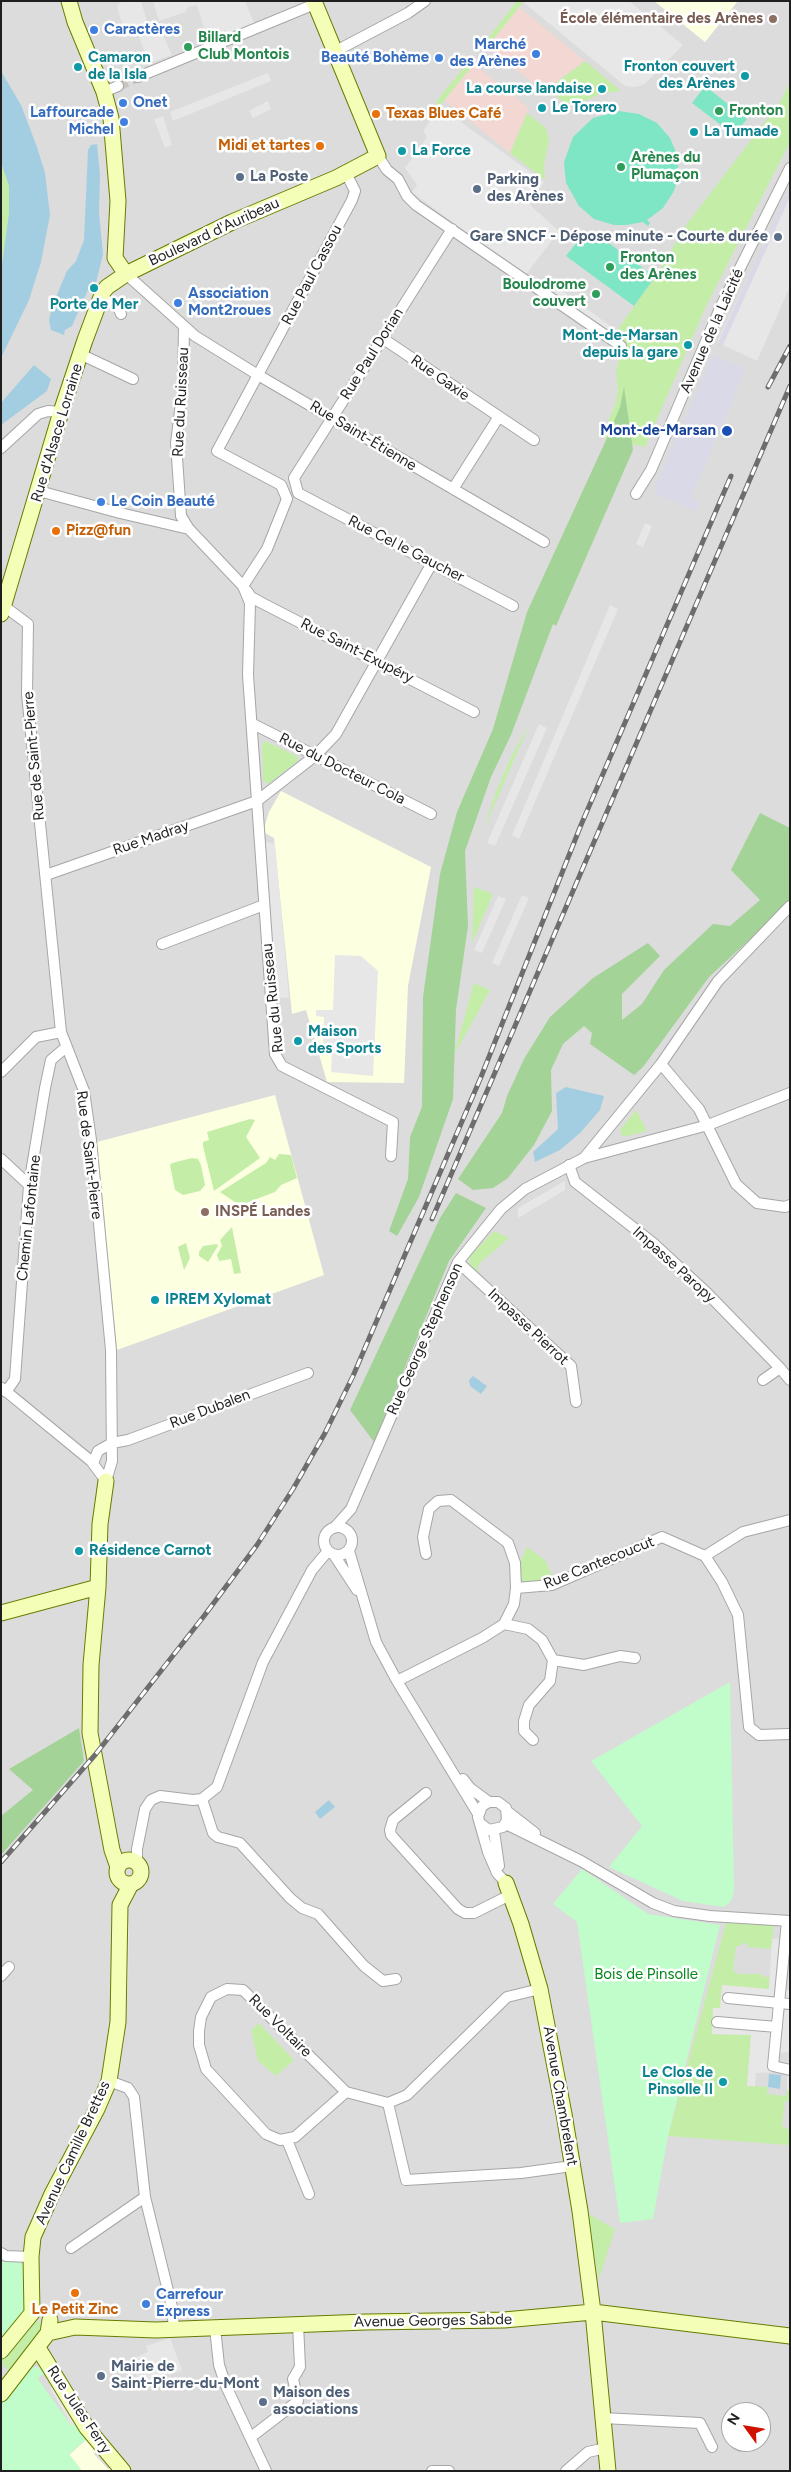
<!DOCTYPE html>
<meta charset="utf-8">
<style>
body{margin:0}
#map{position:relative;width:791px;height:2472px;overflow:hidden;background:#f1eee5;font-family:Figtree,sans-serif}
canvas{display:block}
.frame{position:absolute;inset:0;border:2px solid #1f1f1f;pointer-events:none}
.north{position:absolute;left:721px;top:2402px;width:50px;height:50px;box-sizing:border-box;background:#fff;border:1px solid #a5a5a5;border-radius:50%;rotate:302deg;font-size:14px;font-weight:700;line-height:20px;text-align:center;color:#1f1f1f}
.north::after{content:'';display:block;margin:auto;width:18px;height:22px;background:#cf1100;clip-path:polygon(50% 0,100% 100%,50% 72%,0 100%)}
</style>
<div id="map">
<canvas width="791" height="2472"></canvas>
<div class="frame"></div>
<div class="north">N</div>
</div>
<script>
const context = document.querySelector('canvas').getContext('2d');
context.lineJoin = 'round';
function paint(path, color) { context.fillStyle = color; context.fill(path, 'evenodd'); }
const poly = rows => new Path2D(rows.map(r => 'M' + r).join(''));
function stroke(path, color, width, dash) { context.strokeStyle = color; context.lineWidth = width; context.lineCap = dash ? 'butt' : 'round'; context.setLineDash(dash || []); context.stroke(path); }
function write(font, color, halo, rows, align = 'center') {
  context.font = font + ' Figtree,sans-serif'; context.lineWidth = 5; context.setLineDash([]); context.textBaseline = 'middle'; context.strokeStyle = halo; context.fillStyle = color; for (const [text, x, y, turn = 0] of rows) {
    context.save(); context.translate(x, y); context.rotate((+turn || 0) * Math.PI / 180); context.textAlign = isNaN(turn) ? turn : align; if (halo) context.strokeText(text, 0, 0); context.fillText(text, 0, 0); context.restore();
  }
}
paint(poly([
 [1,1,790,1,790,2471,1,2471],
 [731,2412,761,2412,761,2442,731,2442]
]), '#dddcdc');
paint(poly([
 [519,7,585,61,543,91,487,47],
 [474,64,529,108,510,153,444,100]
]), '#f2d7d3');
paint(poly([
 [654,1,738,1,705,42],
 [281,791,431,867,408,986,404,1083,327,1082,306,1010,292,1014,274,838,263,832,269,812],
 [275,1095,324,1275,117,1350,97,1142],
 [88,2438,98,2450,94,2454,108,2469,111,2468,116,2471,82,2471,69,2455]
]), '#fcffe0');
paint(poly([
 [517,1,524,1,487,47,484,43],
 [470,60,474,64,438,108,436,105,438,99],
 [585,61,621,91,602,93,578,104,565,103,548,89],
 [790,82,790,142,706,306,645,447,601,437,616,403,618,389,616,372,626,332,618,329,655,277,687,224,780,102],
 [527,113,546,128,549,140,544,165,545,180,510,153],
 [1,162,9,186,9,213,1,272],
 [530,723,484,829,496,792,511,757],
 [265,741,297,756,298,761,268,784,263,780,262,744],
 [474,887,493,894,472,943],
 [474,983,490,990,454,1055],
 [636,1110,647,1131,623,1137,620,1130],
 [250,1119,255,1120,246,1137,260,1158,214,1191,203,1146,203,1142,209,1140,207,1132],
 [279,1154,291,1155,297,1178,281,1185,275,1192,246,1203,235,1202,220,1192,266,1163,270,1157,275,1160],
 [192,1158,198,1159,201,1165,205,1185,200,1191,183,1195,175,1190,170,1165,172,1163],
 [232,1227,241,1273,234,1274,231,1259,219,1261,217,1255,222,1246,220,1240],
 [494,1231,509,1238,481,1262,477,1267,480,1274,469,1264,470,1256],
 [186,1243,190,1258,184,1270,178,1247],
 [217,1244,218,1246,208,1262,199,1256,199,1252,203,1246],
 [527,1547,545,1560,552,1576,535,1584,526,1584,520,1578,520,1563],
 [726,1923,774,1924,771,1949,747,1947,748,1944,742,1943,741,1946,736,1946,733,1971,737,1972,737,1974,762,1974,762,1977,767,1977,769,1975,769,1989,720,2009,714,2008,712,2034,751,2035,747,2086,768,2087,767,2094,786,2096,787,2090,790,2090,790,2101,785,2101,782,2126,790,2130,790,2166,789,2145,668,2136],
 [259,2023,294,2060,276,2076,258,2061,251,2030],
 [585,2212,615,2229,599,2279],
 [37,2321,42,2324,44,2330,11,2372,1,2364,1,2359,31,2322]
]), '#c4eea8');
paint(poly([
 [624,387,633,450,556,626,553,624,511,735,491,777,465,851,468,926,456,1010,453,1099,419,1197,397,1236,389,1231,408,1179,410,1137,422,1107,423,997,440,874,457,812,493,729,527,612,607,438,620,407],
 [760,813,790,828,790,902,709,977,643,1067,634,1075,590,1044,592,1033,584,1026,563,1044,551,1070,552,1111,534,1145,508,1178,493,1188,473,1190,458,1179,502,1113,507,1096,524,1059,550,1017,593,978,648,943,660,956,622,994,622,1020,642,1004,664,970,713,924,730,926,760,900,731,870],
 [456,1193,486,1208,449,1261,374,1442,350,1410,440,1218],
 [79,1728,84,1761,1,1855,1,1816,33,1790,9,1769]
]), '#a4d397');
paint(poly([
 [730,1682,734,1892,731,1901,724,1907,683,1901,609,1867,642,1826,591,1761],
 [582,1869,648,1914,720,1925,668,2136,653,2219,620,2223,577,1922,553,1904],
 [1,2259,20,2262,25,2267,27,2308,1,2341],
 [31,2366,46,2370,48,2373,41,2375,38,2379,71,2425,79,2424,88,2438,69,2454,82,2471,1,2471,1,2404]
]), '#c0fdca');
paint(poly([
 [705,86,747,119,734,135,692,103],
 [619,111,639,114,657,123,670,138,678,157,678,178,674,191,663,208,647,220,650,223,648,226,643,222,627,225,614,225,594,219,579,206,566,183,564,162,573,137,593,118],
 [585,232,602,238,655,277,634,306,566,256]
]), '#7ee5c5');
paint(poly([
 [122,1,141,1,148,25,157,21,172,55,149,63,137,32,125,35,117,6],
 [153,1,245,1,255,25,208,41,197,5,188,7,185,12,159,21],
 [522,1,629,1,683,45,645,84,635,87,625,86],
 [268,73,271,81,173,121,170,112],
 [268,101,271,109,253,118,249,111],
 [440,107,544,182,530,205,559,231,525,276,412,192,417,185,405,168,427,137,423,131],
 [163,116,172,145,165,148,154,119],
 [790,189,790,286,757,361,717,342],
 [557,287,613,328,609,334,553,293],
 [645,523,652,526,643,547,636,544],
 [610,605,618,609,519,839,512,835],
 [539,724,547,728,495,846,487,843],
 [263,841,275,844,289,998,277,997],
 [522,895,529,898,499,966,492,963],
 [498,896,506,899,482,953,474,950],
 [335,955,361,956,378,971,373,1076,331,1072,332,1053,323,1052,324,1017,316,1016,316,1010,333,1010],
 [565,1181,565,1190,518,1218,518,1208],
 [125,1923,129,1925,128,1983,123,2049,120,2051],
 [772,1939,790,1939,785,1990,790,1990,789,2052,779,2053,779,2062,790,2063,790,2090,787,2090,787,2076,779,2072,756,2073,755,2086,747,2086,751,2035,712,2034,713,2008,720,2008,722,1985,769,1989],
 [170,2338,182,2370,169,2375,168,2374,158,2381,157,2379,135,2390,130,2379,137,2377,136,2373,129,2375,126,2368,134,2365,131,2359,148,2352,146,2346],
 [56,2385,79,2424,71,2425,50,2388]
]), '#e7e7e7');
paint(poly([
 [790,186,790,197,722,347,717,345],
 [713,355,745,369,691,498,700,502,696,511,658,495,654,490]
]), '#dad9e7');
paint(poly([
 [1,71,21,105,37,147,45,173,50,215,41,262,29,300,1,358,1,272,9,213,9,186,1,162],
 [97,144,100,174,99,213,103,254,96,283,92,281,72,326,65,330,64,335,51,330,49,320,53,304,67,271,76,261,84,240,88,150,91,145],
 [34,365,51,379,47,391,1,425,1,403],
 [566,1087,604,1096,600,1110,580,1133,560,1150,535,1162,533,1152,558,1129,556,1093],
 [473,1376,487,1386,481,1394,470,1386,469,1380],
 [329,1800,335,1807,320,1819,315,1812],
 [769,2074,781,2075,780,2089,768,2087]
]), '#a3cee1');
stroke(poly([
 [118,86,138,77]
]), '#c7c5bd', 10, [10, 5]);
const street = poly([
 [334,52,408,13,425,1],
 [138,77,315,4],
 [104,92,118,86],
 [378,156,387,170,398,179,407,196,416,205,621,346],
 [126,274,184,326,183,387,176,443,181,516,189,529,243,586,250,603,248,675,275,1054,282,1066,393,1122,391,1156],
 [101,298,117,305,121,314],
 [184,326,195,336,258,375,544,542],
 [382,338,534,440],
 [80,354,133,379],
 [1,448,38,414,48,411,61,412],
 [294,478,452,229],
 [294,478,298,493,513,606],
 [453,489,498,418],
 [39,491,120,513,189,529],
 [636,494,651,470,721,306,790,168],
 [287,499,281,485,217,451,352,200,355,191,346,173],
 [243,586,267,549,287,499],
 [247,591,251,597,262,603,474,712],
 [4,606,28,624,27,694,61,1032,84,1091,91,1140,111,1350,112,1461,106,1481],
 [253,724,431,814],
 [46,875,257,801,316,755,336,734,432,563],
 [162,944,264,905],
 [661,1064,699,1109,736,1184,757,1203,785,1207,790,1205],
 [1,1072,36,1037,61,1032],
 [584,1158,708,1125,790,1093],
 [1,1159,29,1185],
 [569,1165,575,1182,653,1243,707,1293,780,1368,763,1380],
 [458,1262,571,1366,576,1402],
 [780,1368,790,1380],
 [2,1388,91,1461,106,1481],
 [6,1392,15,1379,29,1185,45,1088,51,1060,65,1048],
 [93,1463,98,1451,112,1443,128,1440,308,1373],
 '324 1541a14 14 0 1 1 28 0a14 14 0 1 1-28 0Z',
 [334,1528,351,1509,458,1262,501,1209,525,1189,584,1158,661,1064,718,981,790,906],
 [349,1551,376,1642,397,1681,478,1814],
 [426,1554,423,1537,429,1509,438,1501,451,1500,508,1543,515,1563,516,1588],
 [334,1555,357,1590],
 [705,1556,743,1532,790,1520],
 [504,1624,528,1629,542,1640,553,1660,550,1681,529,1705,524,1721,524,1731,533,1740],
 [553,1660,584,1665,620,1656,635,1658],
 [397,1681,482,1638,504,1624,514,1604,516,1588,552,1585,662,1537,705,1556,722,1582,738,1615,749,1727,759,1735,790,1734],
 [463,1779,470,1788,489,1802],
 [426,1793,393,1820,390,1830,391,1835,458,1909,465,1913,474,1913,510,1895],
 [202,1799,213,1833,218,1837,240,1843,290,1898,302,1908,318,1914,364,1966,383,1981,396,1979],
 [508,1812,535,1833],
 [481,1824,489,1830,503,1827,507,1820,506,1808,498,1802,489,1802,482,1806,478,1817,488,1852,497,1873,506,1883],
 [506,1824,581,1861,653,1903,674,1911,710,1916,790,1921],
 [494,1831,499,1866],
 [137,1864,137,1849,145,1809,151,1800,160,1796,193,1800,202,1799,217,1787,263,1662,312,1570,328,1551],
 [787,1921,773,2066,790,2070],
 [1,1976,9,1967],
 [728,1998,790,2004],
 [717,2022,777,2027],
 [109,2081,128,2088,134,2097,145,2197,172,2307,174,2329],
 [346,2092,295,2137,280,2140,266,2134,206,2069,199,2045,199,2031,201,2017,211,1997,227,1989,243,1990,346,2092,388,2103,407,2095,507,1997,540,1989],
 [388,2103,406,2180,521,2173,572,2166],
 [287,2140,309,2194],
 [71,2248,145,2197],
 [1,2253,6,2256,31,2257],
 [215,2328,219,2365,226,2386,266,2471],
 [603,2418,700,2423,712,2447],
 [251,2437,298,2401,293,2379,300,2367,298,2324],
 [432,2471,449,2471],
 [566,2471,588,2452,606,2448]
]);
const secondary = poly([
 [69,1,75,22,104,92,111,118,118,201,115,258,126,274],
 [1,614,61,412,85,340,103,292,107,287,126,274,232,222,336,178,378,156,314,1],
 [106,1481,100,1524,98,1587,91,1665,90,1733,112,1850,118,1867],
 [1,1613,98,1587],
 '117 1872a12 12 0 1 1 24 0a12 12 0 1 1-24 0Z',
 [506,1883,521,1924,540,1989,564,2114,580,2211,593,2312,608,2471],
 [32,2313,31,2257,33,2237,52,2194,97,2109,109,2081,118,2022,120,1905,131,1884],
 [48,2333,75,2327,156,2330,366,2322,504,2320,593,2312,790,2336],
 [38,2348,87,2428,123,2471],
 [1,2351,32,2313],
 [1,2394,48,2333,50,2320]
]);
stroke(street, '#a6a6a6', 12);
stroke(secondary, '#657d00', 17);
stroke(street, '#fff', 10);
stroke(secondary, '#f4feb6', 15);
const rail = poly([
 [768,387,790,346],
 [432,1219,790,386],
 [1,1862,95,1755,204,1616,257,1545,293,1489,325,1433,353,1376,481,1077,581,825,731,476]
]);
stroke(rail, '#6d6d6d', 5);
stroke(rail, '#fff', 3, [9]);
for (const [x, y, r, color] of [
 [773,19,5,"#8d6e63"],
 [94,30,5,"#3f7fe0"],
 [188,47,5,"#2e9e5b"],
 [536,54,5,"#3f7fe0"],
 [439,58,5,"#3f7fe0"],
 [78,67,5,"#0f9aa8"],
 [745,76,5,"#0f9aa8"],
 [602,89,5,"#0f9aa8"],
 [123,103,5,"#3f7fe0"],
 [542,108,5,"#0f9aa8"],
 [719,111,5,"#2e9e5b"],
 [376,114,5,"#e8710a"],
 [124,122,5,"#3f7fe0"],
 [694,132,5,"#0f9aa8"],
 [320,146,5,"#e8710a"],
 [402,151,5,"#0f9aa8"],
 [621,167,5,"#2e9e5b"],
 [240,177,5,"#5c6f8a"],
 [477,189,5,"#5c6f8a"],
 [778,237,5,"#5c6f8a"],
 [610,267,5,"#2e9e5b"],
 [94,288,5,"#0f9aa8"],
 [596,294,5,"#2e9e5b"],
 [178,303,5,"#3f7fe0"],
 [688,345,5,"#0f9aa8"],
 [727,431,6,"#1a4fb4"],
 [101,502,5,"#3f7fe0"],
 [56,531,5,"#e8710a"],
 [298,1041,5,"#0f9aa8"],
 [205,1212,5,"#8d6e63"],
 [155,1300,5,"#0f9aa8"],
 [79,1551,5,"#0f9aa8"],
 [723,2082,5,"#0f9aa8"],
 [75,2293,5,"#e8710a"],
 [146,2304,5,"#3f7fe0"],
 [101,2376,5,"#5c6f8a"],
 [263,2402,5,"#5c6f8a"]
]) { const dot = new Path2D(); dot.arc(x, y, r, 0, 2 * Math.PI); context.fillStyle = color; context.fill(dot); stroke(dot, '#fff', 2); }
write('bold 15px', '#785e54', '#fff', [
 ["École élémentaire des Arènes",763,19],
 ["INSPÉ Landes",215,1212,"left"]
], 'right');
write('bold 15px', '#366cbe', '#fff', [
 ["Caractères",104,30],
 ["Marché",526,45,"right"],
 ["des Arènes",526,62,"right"],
 ["Beauté Bohème",429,58,"right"],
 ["Onet",133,103],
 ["Laffourcade",114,113,"right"],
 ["Michel",114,130,"right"],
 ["Association",188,294],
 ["Mont2roues",188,311],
 ["Le Coin Beauté",111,502],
 ["Carrefour",156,2295],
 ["Express",156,2312]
], 'left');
write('bold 15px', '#27864d', '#fff', [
 ["Billard",198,38],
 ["Club Montois",198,55],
 ["Fronton",729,111],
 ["Arènes du",631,158],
 ["Plumaçon",631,175],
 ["Fronton",620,258],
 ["des Arènes",620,275],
 ["Boulodrome",586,285,"right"],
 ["couvert",586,302,"right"]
], 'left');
write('bold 15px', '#0d838f', '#fff', [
 ["Camaron",88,58],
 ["de la Isla",88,75],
 ["Fronton couvert",735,67,"right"],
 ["des Arènes",735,84,"right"],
 ["La course landaise",592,89,"right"],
 ["Le Torero",552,108],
 ["La Tumade",704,132],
 ["La Force",412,151],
 ["Porte de Mer",94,305,"center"],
 ["Mont-de-Marsan",678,336,"right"],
 ["depuis la gare",678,353,"right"],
 ["Maison",308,1032],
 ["des Sports",308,1049],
 ["IPREM Xylomat",165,1300],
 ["Résidence Carnot",89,1551],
 ["Le Clos de",713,2073,"right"],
 ["Pinsolle II",713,2090,"right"]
], 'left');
write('bold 15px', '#c56008', '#fff', [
 ["Texas Blues Café",386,114],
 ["Midi et tartes",310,146,"right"],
 ["Pizz@fun",66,531],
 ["Le Petit Zinc",75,2310,"center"]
], 'left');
write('bold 15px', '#4e5e75', '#fff', [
 ["La Poste",250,177],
 ["Parking",487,180],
 ["des Arènes",487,197],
 ["Gare SNCF - Dépose minute - Courte durée",768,237,"right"],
 ["Mairie de",111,2367],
 ["Saint-Pierre-du-Mont",111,2384],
 ["Maison des",273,2393],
 ["associations",273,2410]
], 'left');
write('15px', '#1f1f1f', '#fff', [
 ["Boulevard d'Auribeau",214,232,-25],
 ["Rue Paul Cassou",312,275,-62],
 ["Avenue de la Laïcité",712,331,-66],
 ["Rue Paul Dorian",372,354,-58],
 ["Rue Gaxie",440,378,35],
 ["Rue du Ruisseau",181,402,-87],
 ["Rue d'Alsace Lorraine",57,433,-73],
 ["Rue Saint-Étienne",363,436,31],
 ["Rue Cel le Gaucher",406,549,27],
 ["Rue Saint-Exupéry",357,651,27],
 ["Rue de Saint-Pierre",34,756,-95],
 ["Rue du Docteur Cola",342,769,27],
 ["Rue Madray",151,838,-19],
 ["Rue du Ruisseau",273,998,-96],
 ["Rue de Saint-Pierre",89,1155,83],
 ["Chemin Lafontaine",29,1218,-84],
 ["Impasse Paropy",674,1265,42],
 ["Impasse Pierrot",528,1327,43],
 ["Rue George Stephenson",425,1339,-66],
 ["Rue Dubalen",210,1409,-21],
 ["Rue Cantecoucut",599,1563,-22],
 ["Rue Voltaire",280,2026,45],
 ["Avenue Chambrelent",560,2096,80],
 ["Avenue Camille Brettes",73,2153,-65],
 ["Avenue Georges Sabde",433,2321,-1],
 ["Rue Jules Ferry",79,2410,56]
]);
write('bold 15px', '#164399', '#fff', [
 ["Mont-de-Marsan",716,431]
], 'right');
write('15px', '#04861a', '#fff', [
 ["Bois de Pinsolle",646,1975]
]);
</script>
